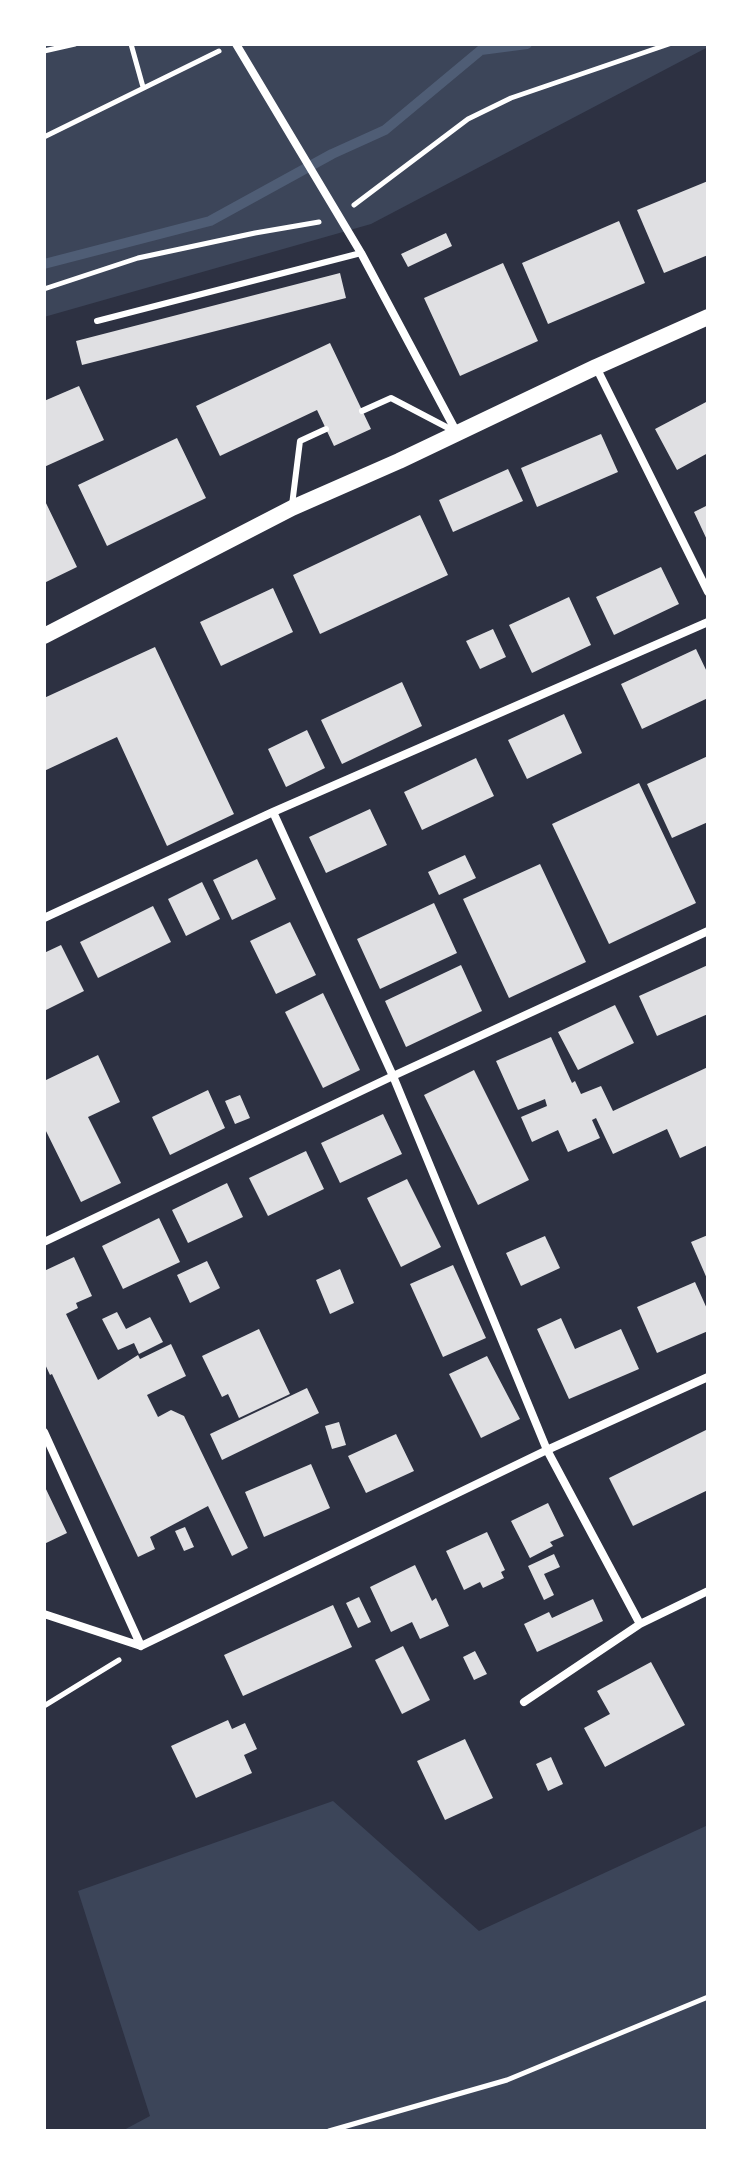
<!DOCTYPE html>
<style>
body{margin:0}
#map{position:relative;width:752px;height:2175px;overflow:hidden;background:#2d3142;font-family:"Public Sans",sans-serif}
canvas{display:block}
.frame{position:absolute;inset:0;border:46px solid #fff;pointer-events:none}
</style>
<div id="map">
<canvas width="752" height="2175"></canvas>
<div class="frame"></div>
</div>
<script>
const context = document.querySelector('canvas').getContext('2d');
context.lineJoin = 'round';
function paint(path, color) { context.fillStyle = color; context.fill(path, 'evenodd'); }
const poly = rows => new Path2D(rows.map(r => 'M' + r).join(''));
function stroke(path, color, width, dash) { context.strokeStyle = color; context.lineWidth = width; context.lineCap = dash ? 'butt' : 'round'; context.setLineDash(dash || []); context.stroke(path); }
paint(poly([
 [44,44,708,44,708,47,371,224,44,317],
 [333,1801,479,1931,708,1825,708,2131,122,2131,150,2116,78,1891]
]), '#3c4559');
stroke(poly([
 [44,264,210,221,332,154,385,130,481,50,527,44]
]), '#4f5d75', 10);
paint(poly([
 [708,181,708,255,664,273,637,210],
 [619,221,645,283,548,324,522,263],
 [446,233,452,246,408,267,401,254],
 [503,263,538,341,460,376,424,298],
 [340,273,346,298,82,365,76,341],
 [330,343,371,429,334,446,317,410,220,456,196,406],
 [79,386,104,440,44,467,44,401],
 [708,401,708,453,677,470,655,429],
 [601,434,618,472,537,507,521,468],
 [177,438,206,498,107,546,78,485],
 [508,469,523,501,453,532,439,500],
 [44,499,77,567,44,583],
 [708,505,708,542,694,512],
 [420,515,448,575,320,634,293,575],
 [661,567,679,604,614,635,596,597],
 [273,588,293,632,221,666,200,622],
 [569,597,591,645,532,673,509,625],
 [493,629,506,657,480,669,466,641],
 [155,647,234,814,167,846,117,737,44,771,44,698],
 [696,649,708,674,708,698,642,729,621,684],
 [402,682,422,726,342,764,321,720],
 [564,714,582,753,527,779,508,740],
 [307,730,325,768,286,787,268,749],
 [708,756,708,822,672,838,647,784],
 [476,758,494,796,422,830,404,792],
 [639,783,696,903,609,944,552,824],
 [370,809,387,845,326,873,309,837],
 [465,855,476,878,439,895,428,872],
 [257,859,276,899,232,920,213,880],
 [540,864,586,962,509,998,463,899],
 [202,882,220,919,186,936,168,899],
 [434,903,457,953,380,989,357,939],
 [153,906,171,942,98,978,80,942],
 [290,922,316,975,276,994,250,941],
 [61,945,84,991,44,1011,44,953],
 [461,965,482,1011,406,1047,385,1001],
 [708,965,708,1014,657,1036,639,996],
 [323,993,360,1070,323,1088,285,1012],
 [615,1005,634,1043,578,1070,558,1032],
 [551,1037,572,1083,575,1081,581,1094,601,1086,613,1111,708,1067,708,1145,680,1158,667,1129,613,1154,596,1118,592,1120,600,1138,568,1152,558,1130,532,1142,521,1117,547,1106,545,1099,518,1110,496,1061],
 [98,1055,120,1102,88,1117,121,1183,81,1202,44,1127,44,1081],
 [474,1070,529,1180,478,1205,424,1095],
 [208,1090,225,1128,170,1155,152,1117],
 [240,1095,250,1118,235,1124,225,1101],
 [383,1114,402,1154,340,1183,321,1143],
 [306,1151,324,1189,268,1216,249,1178],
 [407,1179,441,1247,401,1267,367,1198],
 [227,1183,243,1217,188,1243,172,1210],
 [159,1218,180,1262,123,1289,102,1246],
 [708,1235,708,1281,691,1242],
 [545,1236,560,1268,521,1286,506,1253],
 [74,1257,92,1296,76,1303,78,1308,66,1314,98,1380,138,1355,140,1359,171,1344,186,1376,147,1395,158,1417,171,1410,184,1416,248,1548,232,1556,208,1506,150,1537,155,1549,138,1557,52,1374,50,1375,44,1362,44,1271],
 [207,1261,220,1288,190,1303,177,1275],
 [453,1265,486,1338,443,1357,410,1284],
 [340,1269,354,1303,330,1314,316,1280],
 [695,1282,708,1311,708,1331,657,1353,637,1307],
 [117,1312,126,1329,150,1317,163,1342,139,1354,134,1343,118,1350,102,1319],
 [561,1318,575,1349,621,1329,639,1369,569,1399,537,1329],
 [259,1329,290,1394,239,1418,228,1394,222,1397,202,1356],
 [487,1356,520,1419,481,1438,449,1374],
 [307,1388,319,1413,222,1460,210,1434],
 [339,1422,346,1445,332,1449,325,1426],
 [708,1429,708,1490,633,1526,609,1478],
 [396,1434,414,1471,366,1493,348,1456],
 [311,1464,330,1508,264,1537,245,1492],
 [44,1485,67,1533,44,1544],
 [548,1503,564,1536,550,1542,553,1546,530,1558,511,1521],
 [185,1527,194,1547,184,1551,175,1531],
 [487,1532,505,1570,501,1572,504,1578,483,1588,480,1582,464,1590,446,1551],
 [554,1554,560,1567,544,1574,554,1595,544,1600,528,1566],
 [415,1565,432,1601,436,1598,449,1626,420,1639,412,1622,391,1632,370,1587],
 [359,1597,371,1622,358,1628,346,1603],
 [593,1599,603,1621,537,1652,524,1624,549,1612,552,1618],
 [333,1605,352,1647,243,1696,224,1655],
 [403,1646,430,1700,402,1714,375,1660],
 [475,1651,487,1674,474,1680,463,1657],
 [651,1662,685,1725,605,1767,584,1728,610,1714,597,1691],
 [228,1720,232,1729,245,1723,257,1749,244,1755,252,1773,196,1798,171,1746],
 [465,1739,493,1798,445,1820,417,1761],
 [551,1757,563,1784,548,1791,536,1764]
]), '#e0e0e3');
stroke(poly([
 [131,44,143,87],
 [44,51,75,44],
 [44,137,219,51],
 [354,205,468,119,511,98,669,44],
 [44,289,138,258,255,233,319,222],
 [44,1706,119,1660],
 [329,2131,507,2080,708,1997]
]), '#fff', 5);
stroke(poly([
 [97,321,361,253],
 [362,411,391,398,454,431],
 [292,505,300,441,326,429]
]), '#fff', 6);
stroke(poly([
 [236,44,361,253,457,433],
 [596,367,708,592],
 [273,812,393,1076,547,1450,640,1624],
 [44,918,273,812,708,622],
 [44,1242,393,1076,708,931],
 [44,1432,141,1646],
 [44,1614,141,1646,547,1450,708,1377],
 [524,1702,640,1624,708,1591]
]), '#fff', 8);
stroke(poly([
 [44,636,292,508,399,461,596,367,708,317]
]), '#fff', 16);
</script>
